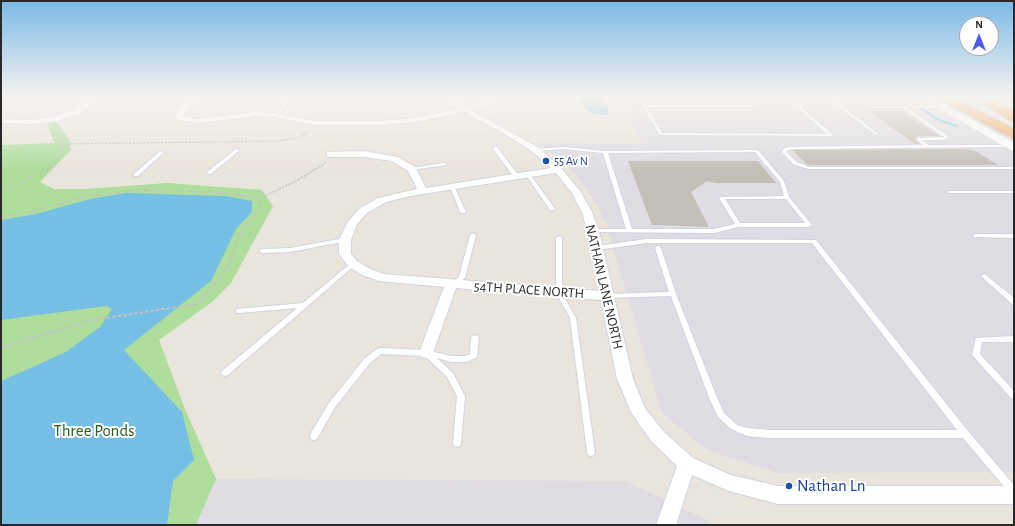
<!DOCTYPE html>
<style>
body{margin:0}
#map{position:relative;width:1015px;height:526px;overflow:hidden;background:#eae5dc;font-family:"Alegreya Sans",sans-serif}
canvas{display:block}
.frame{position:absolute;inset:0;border:2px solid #292929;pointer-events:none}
.north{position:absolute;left:959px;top:16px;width:40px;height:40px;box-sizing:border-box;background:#fff;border:1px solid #a9a9a9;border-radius:50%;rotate:0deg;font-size:11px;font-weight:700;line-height:16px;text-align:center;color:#292929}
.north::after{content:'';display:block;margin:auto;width:14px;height:18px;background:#475bec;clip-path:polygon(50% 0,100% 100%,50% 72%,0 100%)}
</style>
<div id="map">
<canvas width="1015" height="526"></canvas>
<div class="frame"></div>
<div class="north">N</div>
</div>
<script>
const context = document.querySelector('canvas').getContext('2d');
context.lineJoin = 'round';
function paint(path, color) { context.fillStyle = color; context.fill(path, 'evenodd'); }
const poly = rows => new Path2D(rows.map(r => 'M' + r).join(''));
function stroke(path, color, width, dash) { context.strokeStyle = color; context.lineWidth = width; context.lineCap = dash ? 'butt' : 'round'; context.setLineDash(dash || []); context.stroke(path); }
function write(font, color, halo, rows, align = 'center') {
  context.font = font + ' "Alegreya Sans",sans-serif'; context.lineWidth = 4; context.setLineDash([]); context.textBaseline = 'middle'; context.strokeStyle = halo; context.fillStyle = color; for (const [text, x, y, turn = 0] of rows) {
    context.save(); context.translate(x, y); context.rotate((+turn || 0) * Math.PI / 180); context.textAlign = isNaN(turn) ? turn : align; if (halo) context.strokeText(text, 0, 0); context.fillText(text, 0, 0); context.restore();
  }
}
paint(poly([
 [621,97,916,97,1014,153,1014,472,778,473,707,450,662,413,606,223,597,205,573,171,538,143,642,144],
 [984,97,1014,97,1014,115],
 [216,479,626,481,717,525,196,525]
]), '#dfdce3');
paint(poly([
 [55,120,69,139,71,150,40,182,54,189,86,189,167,183,262,190,273,206,231,283,212,302,159,340,185,409,216,479,196,525,1,525,1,145,54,143,47,122]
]), '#aedd9c');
paint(poly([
 [579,97,599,97,608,107,608,115,591,113,578,102],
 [126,193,226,196,252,201,252,212,236,229,211,281,124,350,182,412,194,460,173,481,167,525,1,525,1,381,66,352,100,327,112,309,106,306,1,320,1,220,36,214,90,199]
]), '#76c0e5');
stroke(poly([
 [903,97,939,120,957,126]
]), '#76c0e5', 2.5);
paint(poly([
 [869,111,902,111,939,136,917,136,916,140,919,144,915,144],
 [959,149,974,150,998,165,808,165,792,150],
 [628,161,758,161,776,183,715,183,707,181,691,192,709,227,652,225]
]), '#c3bfb7');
const lane = poly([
 [285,97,289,97,287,105,276,116,274,116,274,114,283,105,285,97],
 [637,97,641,97,646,105,750,105,743,97,747,97,755,106,753,107,647,107,662,133,827,134,786,97,790,97,833,135,831,136,661,135,659,134,637,97],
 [827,97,831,97,834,100,930,100,932,101,930,102,837,102,877,133,878,134,876,135,832,102,827,97],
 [1008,97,1014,98,1014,100,1013,100,1008,97],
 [873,106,942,106,943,107,941,108,907,108,948,136,947,139,942,140,922,140,929,145,1011,145,1013,146,1011,147,791,149,788,150,786,152,797,162,809,167,1014,167,1014,169,808,169,793,164,782,152,784,148,791,147,923,145,917,140,917,138,944,137,902,108,874,108,872,107,873,106],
 [493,147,497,147,518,175,518,177,514,177,493,149,493,147],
 [563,147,605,151,758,150,784,181,789,197,812,225,809,227,738,227,714,233,591,232,590,231,591,230,593,229,626,229,603,153,563,149,536,151,534,150,536,149,563,147],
 [755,152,780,182,784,196,720,197,719,198,735,224,714,229,632,229,608,153,755,152],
 [725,199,786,199,805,223,740,223,725,199],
 [236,149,240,150,211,174,207,174,207,172,236,149],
 [160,151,164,152,138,176,134,176,134,174,160,151],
 [444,163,446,163,446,165,412,170,410,169,412,168,444,163],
 [526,174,530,174,555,209,554,210,550,210,526,175,526,174],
 [450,185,454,185,454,186,466,212,465,213,461,213,460,212,450,186,450,185],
 [948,191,1014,191,1014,193,948,193,948,191],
 [473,233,476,235,465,278,455,285,451,285,450,284,451,283,459,277,470,235,473,233],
 [976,234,1014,234,1014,238,974,237,973,236,974,235,976,234],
 [559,236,562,238,562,293,576,318,595,452,594,455,591,456,588,455,587,452,570,318,556,293,556,238,559,236],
 [345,238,348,240,347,241,290,252,262,253,259,251,262,249,290,248,345,238],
 [647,239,816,240,968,431,1014,485,1014,496,1011,495,963,438,769,438,747,436,731,429,718,417,710,400,671,296,607,298,604,296,607,294,669,292,655,248,656,247,658,246,661,248,676,294,718,400,724,413,737,425,747,428,769,430,957,430,812,243,647,243,597,250,594,248,597,246,647,239],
 [353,262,356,264,355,265,228,375,225,376,222,375,221,373,222,371,297,308,239,313,237,313,236,311,237,309,303,303,351,263,353,262],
 [984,274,986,275,1014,298,1014,304,1012,304,982,277,981,276,984,274],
 [475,335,478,336,479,338,477,356,476,358,466,362,451,362,437,358,453,373,465,396,461,443,460,446,457,447,454,446,453,443,457,396,447,377,425,356,381,354,370,363,335,407,317,439,314,440,311,439,310,436,311,433,329,403,364,359,377,349,380,348,426,350,451,356,465,356,470,354,471,338,472,336,475,335],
 [1014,336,1014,342,982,342,980,354,1014,391,1014,399,1011,398,972,355,976,338,1014,336]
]);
const street = poly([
 [94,97,103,97,78,114,58,121,32,124,1,123,1,119,32,120,54,117,72,110,94,97],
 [193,97,201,97,184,113,183,116,197,119,256,112,275,113,315,121,380,121,415,118,458,109,439,97,448,97,465,107,480,102,489,97,498,97,486,106,471,110,539,148,561,168,581,192,592,212,599,231,633,379,645,408,664,432,693,458,731,475,778,486,1014,486,1014,504,778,504,729,491,692,475,676,525,656,525,677,466,652,442,631,412,617,379,601,300,456,288,433,353,431,357,426,358,421,357,419,353,444,287,379,281,362,275,349,267,339,254,339,240,347,223,359,209,378,198,417,189,408,171,392,161,364,157,330,157,327,156,327,152,364,151,398,157,415,167,426,188,551,168,533,152,513,139,464,112,415,122,380,125,315,125,275,117,256,116,197,123,176,119,177,110,193,97],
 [556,173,572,193,582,212,587,231,600,291,384,274,370,269,357,261,351,254,351,240,357,224,367,213,386,202,410,196,556,173]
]);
const secondary = poly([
 [919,97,932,97,1014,143,1014,152,919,97]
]);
const highway = poly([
 [935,97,951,97,1014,129,1014,139,935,97],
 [974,97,990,97,1014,111,1014,121,1009,120,974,97]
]);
stroke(lane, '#d1d3e1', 2);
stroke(street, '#d1d3e1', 2);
stroke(secondary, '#d1d3e1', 2);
stroke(highway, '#c3c3c3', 2);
stroke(poly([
 [321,115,333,106,375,102,396,97],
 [63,144,277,141,298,138,310,130],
 [1,190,48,170,58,161,64,143,53,126],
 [1,217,34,211,78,198,146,189,225,193,261,198,298,180,324,164,326,160],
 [230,260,242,230,260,209,261,199]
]), '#c3c3c3', 1.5, [2, 1.5]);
stroke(poly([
 [1,347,88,321,195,304,202,299,226,270,231,259]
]), '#c3c3c3', 2, [3.5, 2]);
paint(lane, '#fff');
paint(street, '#fff');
paint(secondary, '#fff');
paint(highway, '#f2a95f');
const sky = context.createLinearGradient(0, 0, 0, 171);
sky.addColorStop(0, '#7ab9e7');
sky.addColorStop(0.57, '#f6f3ef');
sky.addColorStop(1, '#f6f3ef00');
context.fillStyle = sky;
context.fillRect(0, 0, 1015, 171);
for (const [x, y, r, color] of [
 [546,161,4,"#1a4fb4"],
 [789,486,4,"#1a4fb4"]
]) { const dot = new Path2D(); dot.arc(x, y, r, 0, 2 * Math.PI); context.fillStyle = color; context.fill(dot); stroke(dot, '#fff', 1.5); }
write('12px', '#164399', '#fff', [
 ["55 Av N",554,161]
], 'left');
write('14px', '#292929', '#fff', [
 ["NATHAN LANE NORTH",604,287,77],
 ["54TH PLACE NORTH",529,290,4]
]);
write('17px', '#28601f', '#fff', [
 ["Three Ponds",94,431]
]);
write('17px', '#164399', '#fff', [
 ["Nathan Ln",797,486]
], 'left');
</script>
